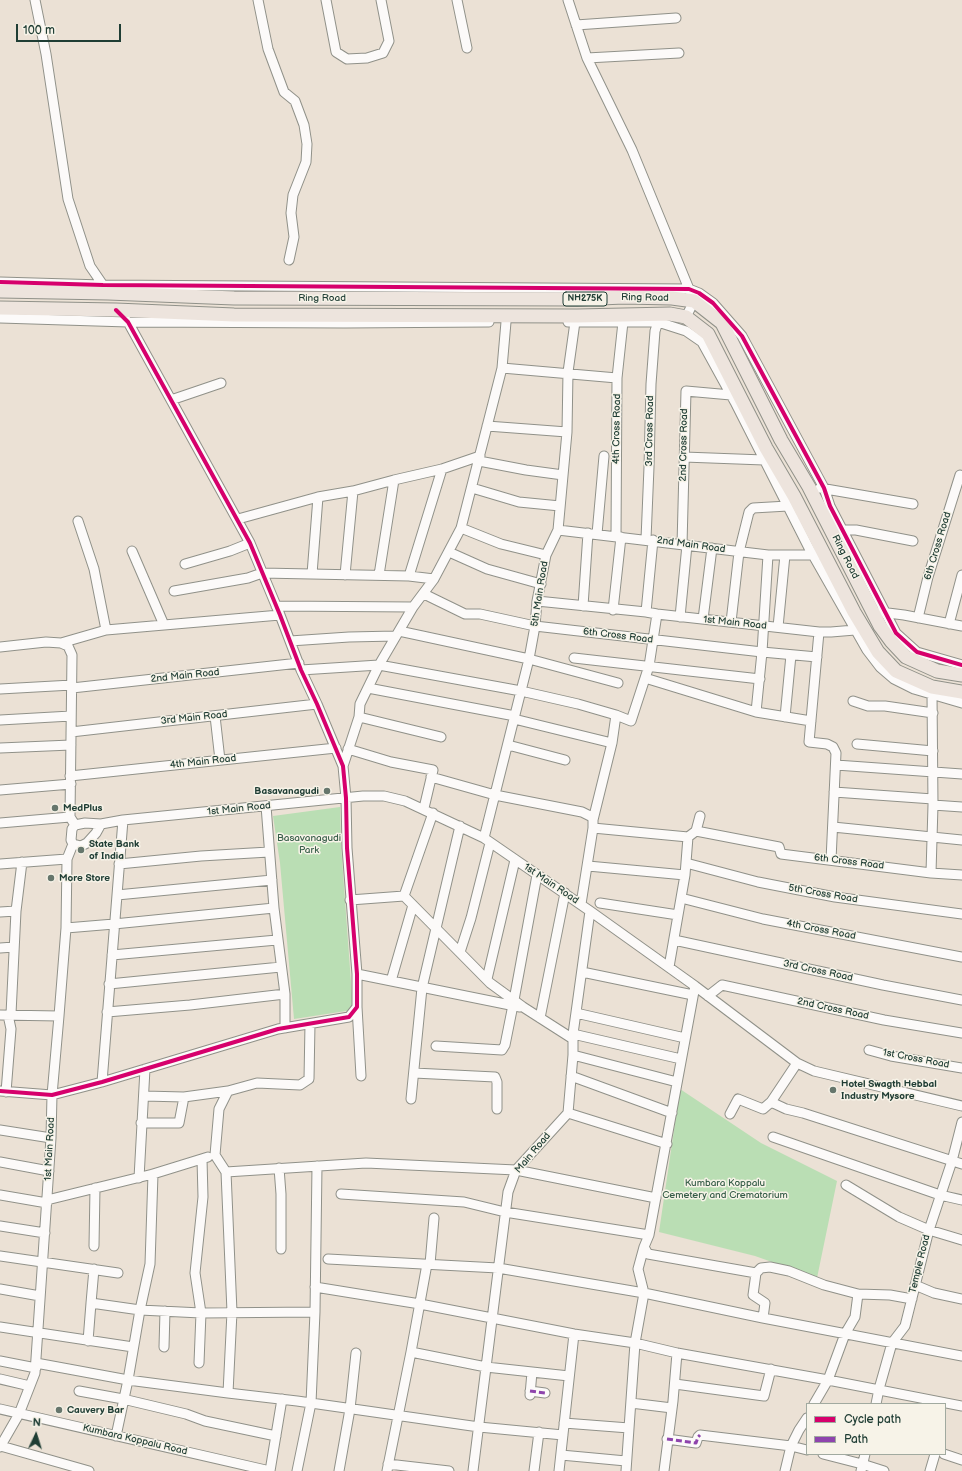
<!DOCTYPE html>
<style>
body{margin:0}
#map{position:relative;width:962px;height:1471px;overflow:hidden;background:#ebe1d5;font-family:"Balsamiq Sans",sans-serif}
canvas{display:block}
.legend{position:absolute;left:806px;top:1403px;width:140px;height:52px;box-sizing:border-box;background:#f7f3e8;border:1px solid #a1aaa0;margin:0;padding:5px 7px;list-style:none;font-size:12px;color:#1f3d34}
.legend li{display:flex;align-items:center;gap:8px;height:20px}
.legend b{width:20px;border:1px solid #a1aaa0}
.north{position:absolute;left:16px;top:1415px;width:40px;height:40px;-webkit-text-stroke:3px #f7f3e8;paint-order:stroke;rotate:4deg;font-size:11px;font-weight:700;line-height:16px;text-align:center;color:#1f3d34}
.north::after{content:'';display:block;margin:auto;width:14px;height:18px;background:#1f3d34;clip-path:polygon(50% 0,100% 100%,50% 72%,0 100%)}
.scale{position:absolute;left:16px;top:24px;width:105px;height:18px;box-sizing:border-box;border:2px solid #1f3d34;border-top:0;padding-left:5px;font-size:12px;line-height:14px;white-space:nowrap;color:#1f3d34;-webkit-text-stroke:3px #f7f3e8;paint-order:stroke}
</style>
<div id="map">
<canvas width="962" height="1471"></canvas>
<ul class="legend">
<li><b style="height:5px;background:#d6006c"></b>Cycle path</li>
<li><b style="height:5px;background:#8e44ad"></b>Path</li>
</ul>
<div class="north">N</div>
<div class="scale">100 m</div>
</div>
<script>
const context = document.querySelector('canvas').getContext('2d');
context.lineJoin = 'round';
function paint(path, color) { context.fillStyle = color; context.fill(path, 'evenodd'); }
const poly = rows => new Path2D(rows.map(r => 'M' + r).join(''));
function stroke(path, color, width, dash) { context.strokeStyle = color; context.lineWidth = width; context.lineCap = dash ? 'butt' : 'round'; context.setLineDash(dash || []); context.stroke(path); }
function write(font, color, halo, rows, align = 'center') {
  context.font = font + ' "Balsamiq Sans",sans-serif'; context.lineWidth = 3; context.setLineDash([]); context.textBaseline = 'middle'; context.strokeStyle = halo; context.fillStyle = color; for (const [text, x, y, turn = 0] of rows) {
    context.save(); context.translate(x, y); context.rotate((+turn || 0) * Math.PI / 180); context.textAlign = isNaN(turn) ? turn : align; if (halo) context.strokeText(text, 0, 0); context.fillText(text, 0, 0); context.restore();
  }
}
paint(poly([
 [340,807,341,845,353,1010,294,1019,280,863,273,816],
 [680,1089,761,1143,837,1181,817,1278,755,1256,659,1232]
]), '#badeb4');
const minor = poly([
 [35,0,46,54,68,199,90,266,105,288],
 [258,0,268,49,284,92,295,101,304,125,307,144,306,162,293,195,291,213,294,237,289,260],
 [326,0,336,52,347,59,367,58,383,53,389,41,381,0],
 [457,0,467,48],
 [568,0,587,58,632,150,689,289,694,301,686,317],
 [576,25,676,18],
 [587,58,679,53],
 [0,282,103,285,689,289,699,293,713,303,742,336,824,488,830,506,896,633,917,652,962,665],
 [0,318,128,322,345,323,489,322],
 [568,322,658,322,686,331,702,342,735,402,809,548,867,650,880,667,894,679,914,689,962,703],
 [502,368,617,378],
 [171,400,221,383],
 [487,426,567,432],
 [684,457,764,460],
 [479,461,526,470,563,475],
 [472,488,519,502,560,506],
 [820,488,913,504],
 [238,519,318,497,353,491,394,480,442,469,480,456],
 [78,521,94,569,106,630],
 [461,528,501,544,546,555],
 [558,530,768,555,819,555],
 [843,530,856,530,913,541],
 [597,534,604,456],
 [616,537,617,378,623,322],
 [646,539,649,467,651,384,655,331,658,322],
 [682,545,686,391,731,395],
 [132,551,164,625],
 [449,552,487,569,541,584],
 [185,564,230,551,250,543],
 [312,574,318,497],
 [345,575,353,491],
 [379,575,394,480],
 [409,576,442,469],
 [174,591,248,578,262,573,409,576,434,579],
 [424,594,465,614,480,614,535,626,762,652,817,657],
 [537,601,646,612,657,614,819,632,831,632,855,630,859,627],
 [276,606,413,607],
 [583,606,588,533],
 [613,610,621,537],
 [646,612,653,540],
 [880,612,904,615,962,626],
 [680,617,687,545],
 [918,618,928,577,960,475,962,476],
 [703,619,712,548],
 [731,622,739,552,749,512,753,508,788,506],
 [949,624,962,575],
 [778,627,785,555],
 [399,631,529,659,618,683],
 [819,632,809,742,827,744,833,747,836,753,831,860],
 [290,641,349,637,396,636],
 [61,643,106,630,280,615],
 [0,647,46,642,61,643,68,646,72,655,70,817,75,825],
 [574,658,760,679],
 [301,670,379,665,521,691,578,704,616,715,631,721,649,666,657,614],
 [645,678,756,712,811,721],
 [72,688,299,663],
 [368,688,515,716],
 [0,689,72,685],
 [853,701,868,706,885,706,933,713],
 [756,712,762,652,768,555],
 [215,716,220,760],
 [359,717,441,737],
 [785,717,791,655],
 [514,719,612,743],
 [0,720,71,716],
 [71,732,317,704],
 [857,744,933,751],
 [508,745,565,760],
 [0,748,71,745],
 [348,749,391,762,433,770,424,808],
 [836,765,962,774],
 [343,766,359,717,360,704,379,665,413,607,434,579,461,528,502,368,506,322],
 [70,776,336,748],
 [431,777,495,795,582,812,592,817,593,820,593,828,581,904],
 [0,790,71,784],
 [834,792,933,799],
 [933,805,962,807],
 [266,806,274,908,285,994,285,1028],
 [593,820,612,743,616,715],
 [0,823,70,817],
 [101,824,96,833,87,843,81,846,73,844,71,840,72,829,75,825,85,823,101,824,123,820,363,796,384,796,405,801,484,838,590,911,695,986,797,1063,814,1071,962,1106],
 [833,827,962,840],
 [593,828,688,837],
 [696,831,779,847,781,854,931,873,962,875],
 [484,838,529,659,535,626,537,601,546,555,558,530,567,432,568,372,575,322],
 [686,863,758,882,835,897,962,914],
 [0,864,67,859],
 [119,864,201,856,269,852],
 [588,866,685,875],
 [931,873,933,805,932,694],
 [117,895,272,880],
 [404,896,490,983,523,1007,573,1039],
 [404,896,433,813],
 [681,898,763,919,962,957],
 [350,900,404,896],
 [600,903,678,915],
 [0,912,16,911],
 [66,928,114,924,274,908],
 [674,940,883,985,962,1000],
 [0,948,14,947],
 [460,952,471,918,490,843],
 [112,955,277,940],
 [669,967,685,875,688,837,696,831,700,816],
 [582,972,693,995],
 [357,974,520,1007],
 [487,979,515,860],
 [391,981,413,905],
 [109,984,281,967],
 [708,996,722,985,884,1020,962,1033],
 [514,1000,537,875],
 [357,1007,361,1076],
 [107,1012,190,1005,285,994],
 [576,1013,685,1038],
 [11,1014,16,911,22,862],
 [0,1015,59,1016],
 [540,1018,565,893],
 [573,1034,681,1059],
 [436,1046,502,1050,505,1045,513,1005],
 [869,1050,891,1056,962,1068],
 [573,1055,677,1082],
 [797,1063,771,1102,786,1109,803,1113,962,1164],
 [414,1073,495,1077,497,1082,497,1109],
 [571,1076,672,1113],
 [102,1082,123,820],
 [0,1091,52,1095,102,1082,278,1029,349,1017,357,1007,357,974,347,848,346,798,343,766,317,704,301,670,280,615,250,543,128,322,125,319],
 [6,1092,11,1029,8,1015],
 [144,1096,184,1097,228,1091],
 [411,1099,422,988,460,826],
 [568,1113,667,1144],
 [730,1114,738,1099,763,1109,771,1102],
 [141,1123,179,1123,184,1097],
 [0,1130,51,1138],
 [773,1137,940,1195,962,1200],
 [0,1162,49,1171],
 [279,1168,281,1194,281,1249],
 [226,1172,366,1163,516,1170,656,1198],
 [139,1178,145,1069],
 [846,1185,899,1217,929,1230,962,1240],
 [341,1194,464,1202,505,1212,649,1235],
 [0,1195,47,1203],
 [47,1200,153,1174,208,1157],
 [0,1226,45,1233],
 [94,1246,95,1188],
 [644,1247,648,1254,756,1273,753,1295,765,1303,763,1318],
 [0,1256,118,1273],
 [328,1259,498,1268,644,1293,763,1318,962,1356],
 [430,1264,434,1218],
 [756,1273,761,1268,770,1267,789,1271,824,1285,858,1294,890,1295,912,1299],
 [915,1285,934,1293,962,1299],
 [315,1287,420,1304,574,1334,635,1343,677,1353,828,1380,962,1406],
 [0,1289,40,1296],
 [91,1303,94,1269],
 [0,1327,133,1347],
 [88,1341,91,1303,140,1310,201,1313,315,1312],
 [164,1347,165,1311],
 [411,1352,486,1367,569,1376],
 [0,1361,36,1368],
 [36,1363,128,1380,228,1393,297,1401,479,1427,563,1435],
 [199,1363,201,1313,195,1273,203,1197,202,1159],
 [0,1379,30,1386],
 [675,1384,764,1396,771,1369],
 [79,1391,123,1399,186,1414,205,1421,276,1436],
 [530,1391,545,1393],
 [228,1393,232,1312,226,1172,215,1155,219,1109,228,1091,257,1083,300,1085,309,1079,310,1024],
 [530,1395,532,1372],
 [631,1403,672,1408],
 [814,1404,828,1380,845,1334,855,1317,858,1294],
 [876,1404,879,1389,892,1343,905,1326,929,1230,952,1161,962,1122],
 [0,1409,270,1471],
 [564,1423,629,1428],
 [116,1436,128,1380,140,1310,150,1264,153,1174],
 [667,1439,696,1443,698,1437,700,1435,791,1446,807,1450],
 [1,1446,89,1471],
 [0,1447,19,1414,35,1373,51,1138,52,1095,59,1016,66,928,67,859,73,844],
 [823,1454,862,1464,884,1471],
 [944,1454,962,1460],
 [561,1455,626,1461],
 [388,1464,449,1471],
 [270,1471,282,1399],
 [297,1471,311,1403,315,1312,317,1166],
 [339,1471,350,1409,356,1353],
 [387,1471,411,1352,427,1264],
 [473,1471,508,1192,516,1170,568,1113,573,1055,573,1034,590,911],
 [534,1471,539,1432],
 [559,1471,574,1334],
 [626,1471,635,1343,644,1293,638,1269,644,1247,649,1235,695,986],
 [664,1471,673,1401,677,1353],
 [785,1471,791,1446,799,1430,807,1418],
 [861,1471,865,1454],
 [930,1471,935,1454]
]);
const highway = poly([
 [0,291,108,293,234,298,577,299,624,297,672,298,694,301,722,323,781,440,809,487,880,626,891,641,906,657,937,671,962,675],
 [0,308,116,310,234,315,577,316,670,314,686,317,708,334,766,448,794,496,854,612,878,652,896,671,932,687,962,692]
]);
stroke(minor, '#909189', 11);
stroke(highway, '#909189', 15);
stroke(minor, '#fcfaf9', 9);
stroke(highway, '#ede4dd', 13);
stroke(poly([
 [530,1391,545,1393],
 [667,1439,696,1443,698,1437,700,1435]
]), '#8e44ad', 3, [6, 3]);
stroke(poly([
 [0,282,103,285,689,289,699,293,713,303,742,336,824,488,830,506,896,633,917,652,962,665],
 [0,1091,52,1095,102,1082,278,1029,349,1017,357,1007,357,974,347,848,346,798,343,766,317,704,301,670,280,615,250,543,128,322,116,310]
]), '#d6006c', 4);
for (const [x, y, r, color] of [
 [327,791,4,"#66766c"],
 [55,808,4,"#66766c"],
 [81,850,4,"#66766c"],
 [51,878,4,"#66766c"],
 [833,1090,4,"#66766c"],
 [59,1410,4,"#66766c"]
]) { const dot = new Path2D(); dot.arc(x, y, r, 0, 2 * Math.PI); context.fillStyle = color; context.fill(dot); stroke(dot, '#f7f3e8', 1.5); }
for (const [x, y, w] of [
 [585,299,44]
]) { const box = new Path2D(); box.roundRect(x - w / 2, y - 7, w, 14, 3); context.fillStyle = '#f7f3e8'; context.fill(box); stroke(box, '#1f3d34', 1); }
write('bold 9px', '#1f3d34', null, [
 ["NH275K",585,299]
]);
write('10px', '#1f3d34', '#f7f3e8', [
 ["Ring Road",322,298],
 ["Ring Road",645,298,1],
 ["4th Cross Road",617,429,-89],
 ["3rd Cross Road",650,431,-89],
 ["2nd Cross Road",684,445,-89],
 ["2nd Main Road",691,545,8],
 ["6th Cross Road",938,546,-73],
 ["Ring Road",845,557,63],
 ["5th Main Road",540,594,-81],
 ["1st Main Road",735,623,6],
 ["6th Cross Road",618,636,7],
 ["2nd Main Road",185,676,-6],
 ["3rd Main Road",194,718,-6],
 ["4th Main Road",203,762,-6],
 ["1st Main Road",239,809,-6],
 ["6th Cross Road",849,862,7],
 ["1st Main Road",551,884,34],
 ["5th Cross Road",823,894,10],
 ["4th Cross Road",821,930,11],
 ["3rd Cross Road",818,971,12],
 ["2nd Cross Road",833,1009,12],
 ["1st Cross Road",916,1059,11],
 ["1st Main Road",50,1149,-87],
 ["Main Road",533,1153,-50],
 ["Temple Road",920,1264,-76],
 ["Kumbara Koppalu Road",135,1440,13]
]);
write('bold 10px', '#1f3d34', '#f7f3e8', [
 ["Basavanagudi",319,791,"right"],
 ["MedPlus",63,808],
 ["State Bank",89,844],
 ["of India",89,856],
 ["More Store",59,878],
 ["Hotel Swagth Hebbal",841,1084],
 ["Industry Mysore",841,1096],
 ["Cauvery Bar",67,1410]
], 'left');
write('10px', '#365d48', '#f7f3e8', [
 ["Basavanagudi",309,838],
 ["Park",309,850],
 ["Kumbara Koppalu",725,1183],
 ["Cemetery and Crematorium",725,1195]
]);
</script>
